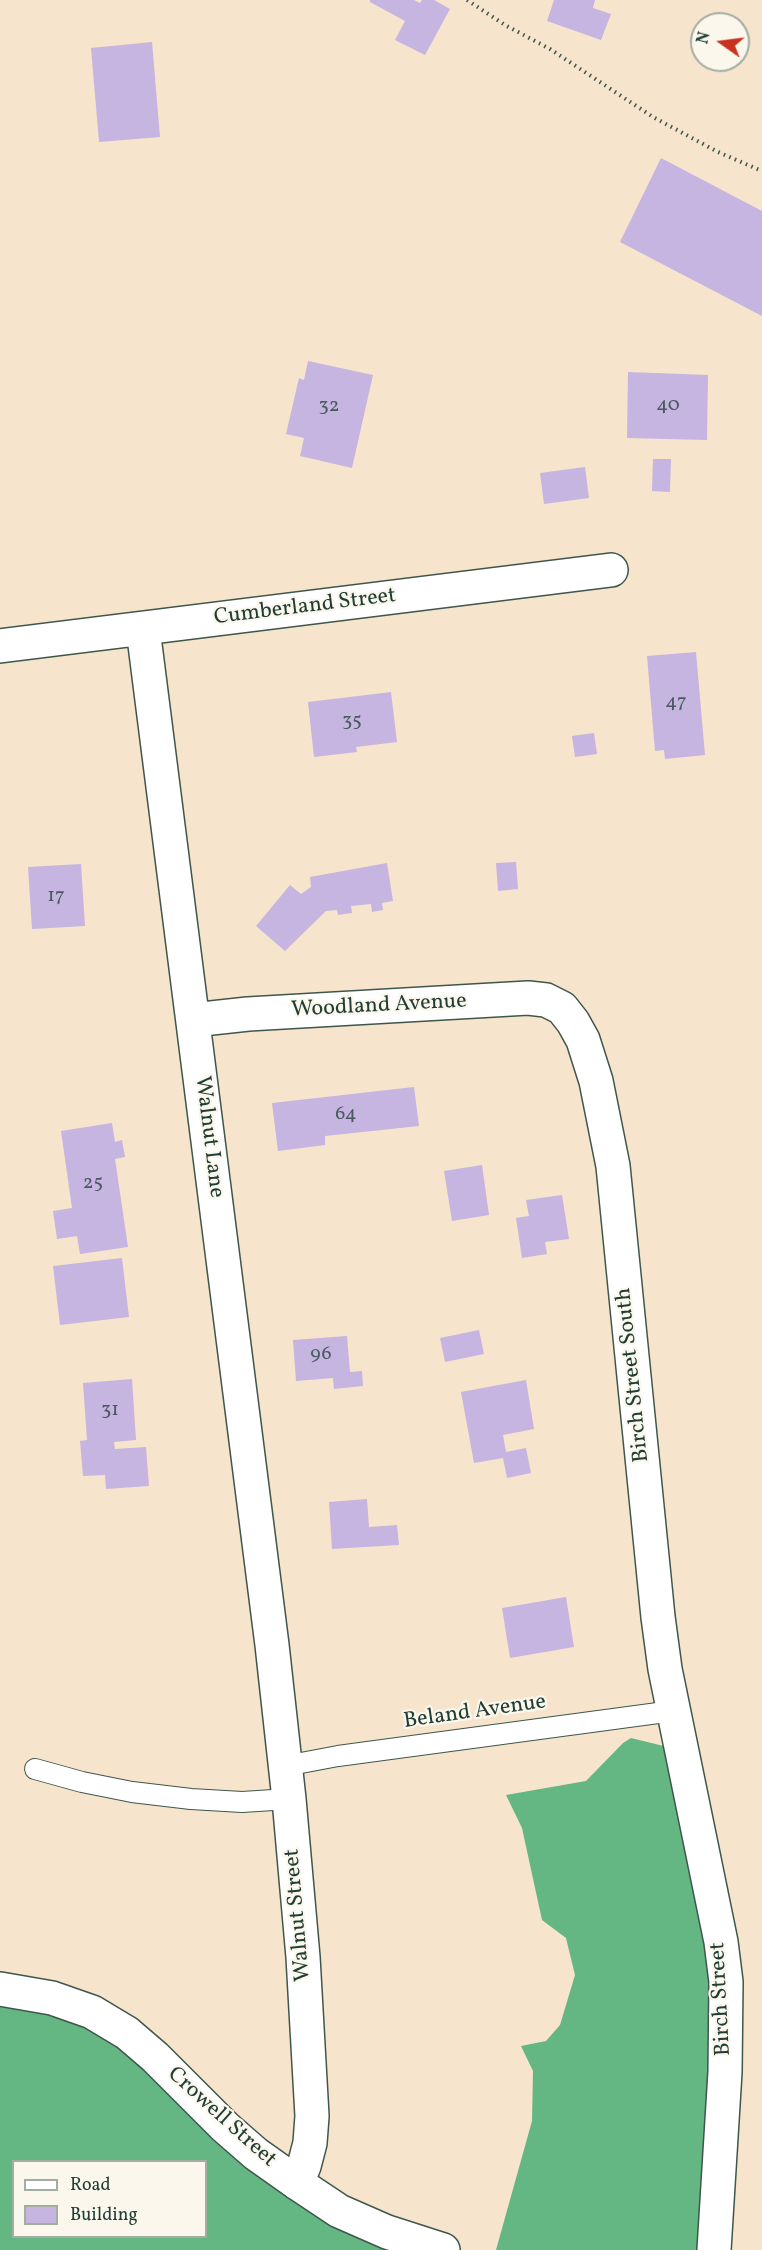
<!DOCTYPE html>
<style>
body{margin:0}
#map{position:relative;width:762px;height:2250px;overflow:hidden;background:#f6e4cc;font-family:Vollkorn,serif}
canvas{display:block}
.legend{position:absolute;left:12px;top:2160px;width:195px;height:78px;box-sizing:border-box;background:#fbf7ec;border:2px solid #a3ada2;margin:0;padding:8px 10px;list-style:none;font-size:18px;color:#1f3d34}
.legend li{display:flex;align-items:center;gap:12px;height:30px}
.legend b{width:30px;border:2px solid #a3ada2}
.north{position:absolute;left:690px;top:12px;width:60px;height:60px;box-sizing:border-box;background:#fbf7ec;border:2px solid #a3ada2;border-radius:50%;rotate:284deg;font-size:16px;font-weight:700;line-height:24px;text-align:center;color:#1f3d34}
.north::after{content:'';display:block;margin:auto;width:21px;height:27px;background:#c8321e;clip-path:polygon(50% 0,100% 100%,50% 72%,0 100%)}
</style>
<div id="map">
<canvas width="762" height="2250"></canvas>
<ul class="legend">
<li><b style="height:8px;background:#fff"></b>Road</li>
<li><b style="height:16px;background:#c6b4e1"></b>Building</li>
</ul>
<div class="north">N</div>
</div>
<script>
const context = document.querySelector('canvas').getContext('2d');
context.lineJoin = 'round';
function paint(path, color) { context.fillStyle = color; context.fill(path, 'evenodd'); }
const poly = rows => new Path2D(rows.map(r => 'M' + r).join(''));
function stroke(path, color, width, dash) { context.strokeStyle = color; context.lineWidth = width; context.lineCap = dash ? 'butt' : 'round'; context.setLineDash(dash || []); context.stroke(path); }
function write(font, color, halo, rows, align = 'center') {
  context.font = font + ' Vollkorn,serif'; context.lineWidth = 4.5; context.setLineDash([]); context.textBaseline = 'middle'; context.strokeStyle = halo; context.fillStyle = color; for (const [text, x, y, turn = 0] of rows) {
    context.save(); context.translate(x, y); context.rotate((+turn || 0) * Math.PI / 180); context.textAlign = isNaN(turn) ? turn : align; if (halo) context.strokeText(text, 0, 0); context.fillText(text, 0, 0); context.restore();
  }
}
paint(poly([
 [631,1738,684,1751,717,2044,731,2250,496,2250,532,2121,533,2071,521,2046,546,2041,560,2025,575,1975,566,1938,542,1920,522,1828,506,1795,586,1781,623,1743],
 [0,1992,124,2032,284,2181,446,2250,0,2250],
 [14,2162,206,2162,206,2236,14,2236]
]), '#64b682');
paint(poly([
 [370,0,414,0,420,3,422,0,434,0,450,9,425,55,395,40,405,21,370,2],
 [554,0,595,0,593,8,611,14,601,40,547,21],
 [152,42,160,137,99,142,91,48],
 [661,158,762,211,762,316,620,242],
 [308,361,373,375,352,468,300,456,304,438,286,434,299,378,304,380],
 [628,372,708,375,707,440,627,438],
 [653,459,671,459,670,492,652,491],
 [585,467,589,498,544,504,540,473],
 [696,652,705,755,665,759,664,750,655,751,647,656],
 [391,692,397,742,356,747,357,752,314,757,308,702],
 [594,733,597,754,575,757,572,736],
 [516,862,518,889,498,891,496,863],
 [387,863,393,901,382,903,383,910,372,912,371,904,351,906,352,913,338,915,337,910,326,911,285,951,256,926,290,885,301,894,311,887,310,877],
 [81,864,85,926,32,929,28,867],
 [414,1087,419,1126,325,1136,325,1145,278,1151,272,1103],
 [112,1123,115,1142,122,1140,125,1157,115,1159,128,1247,80,1254,77,1236,57,1239,53,1211,72,1208,61,1131],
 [482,1165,489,1215,452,1221,444,1171],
 [562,1195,569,1239,545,1242,547,1254,522,1258,516,1218,529,1216,526,1200],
 [122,1258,129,1317,60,1325,53,1266],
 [479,1330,484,1354,445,1362,440,1338],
 [347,1336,350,1372,362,1371,363,1386,334,1389,333,1378,296,1381,293,1340],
 [132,1379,136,1440,114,1442,115,1449,146,1447,149,1486,106,1489,105,1475,83,1476,80,1441,87,1440,83,1383],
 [526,1380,534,1429,503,1435,506,1452,526,1448,531,1473,507,1478,503,1458,474,1463,461,1392],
 [367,1499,369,1527,397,1525,399,1545,332,1549,329,1502],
 [566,1597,574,1647,510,1658,502,1608]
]), '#c6b4e1');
const lane = poly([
 [285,1766,338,1756,673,1711],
 [35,1769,82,1782,132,1792,191,1799,242,1802,289,1799]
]);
const street = poly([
 [143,629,272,1645,289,1799,303,1957,312,2116,310,2143,304,2166,297,2183],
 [0,646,611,570],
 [193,1020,248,1014,528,998,546,1000,562,1008,573,1022,583,1040,596,1081,613,1166,658,1617,665,1669,721,1942,726,1982,725,2072,714,2250]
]);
const secondary = poly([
 [0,1989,52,1998,92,2012,127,2033,155,2057,225,2127,256,2154,297,2183,339,2211,387,2232,443,2250]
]);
stroke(lane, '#3f564b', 22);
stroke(street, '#3f564b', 36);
stroke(secondary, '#3f564b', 36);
stroke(poly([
 [467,0,505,25,550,49,653,117,718,152,762,171]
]), '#3f564b', 4, [1.5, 4.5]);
stroke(lane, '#fff', 20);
stroke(street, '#fff', 33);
stroke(secondary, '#fff', 33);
write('20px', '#495b5f', null, [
 ["40",668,406],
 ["32",329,407],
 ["47",676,703],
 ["35",352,722],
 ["17",56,897],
 ["64",346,1115],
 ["25",93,1184],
 ["96",321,1355],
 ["31",110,1411]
]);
write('22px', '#1f3d34', '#fbf7ec', [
 ["Cumberland Street",305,608,-7],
 ["Woodland Avenue",379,1007,-3],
 ["Walnut Lane",208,1137,83],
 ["Birch Street South",634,1375,-96],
 ["Beland Avenue",475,1713,-8],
 ["Walnut Street",299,1915,-95],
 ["Birch Street",722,1999,-93],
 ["Crowell Street",221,2118,42]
]);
</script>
